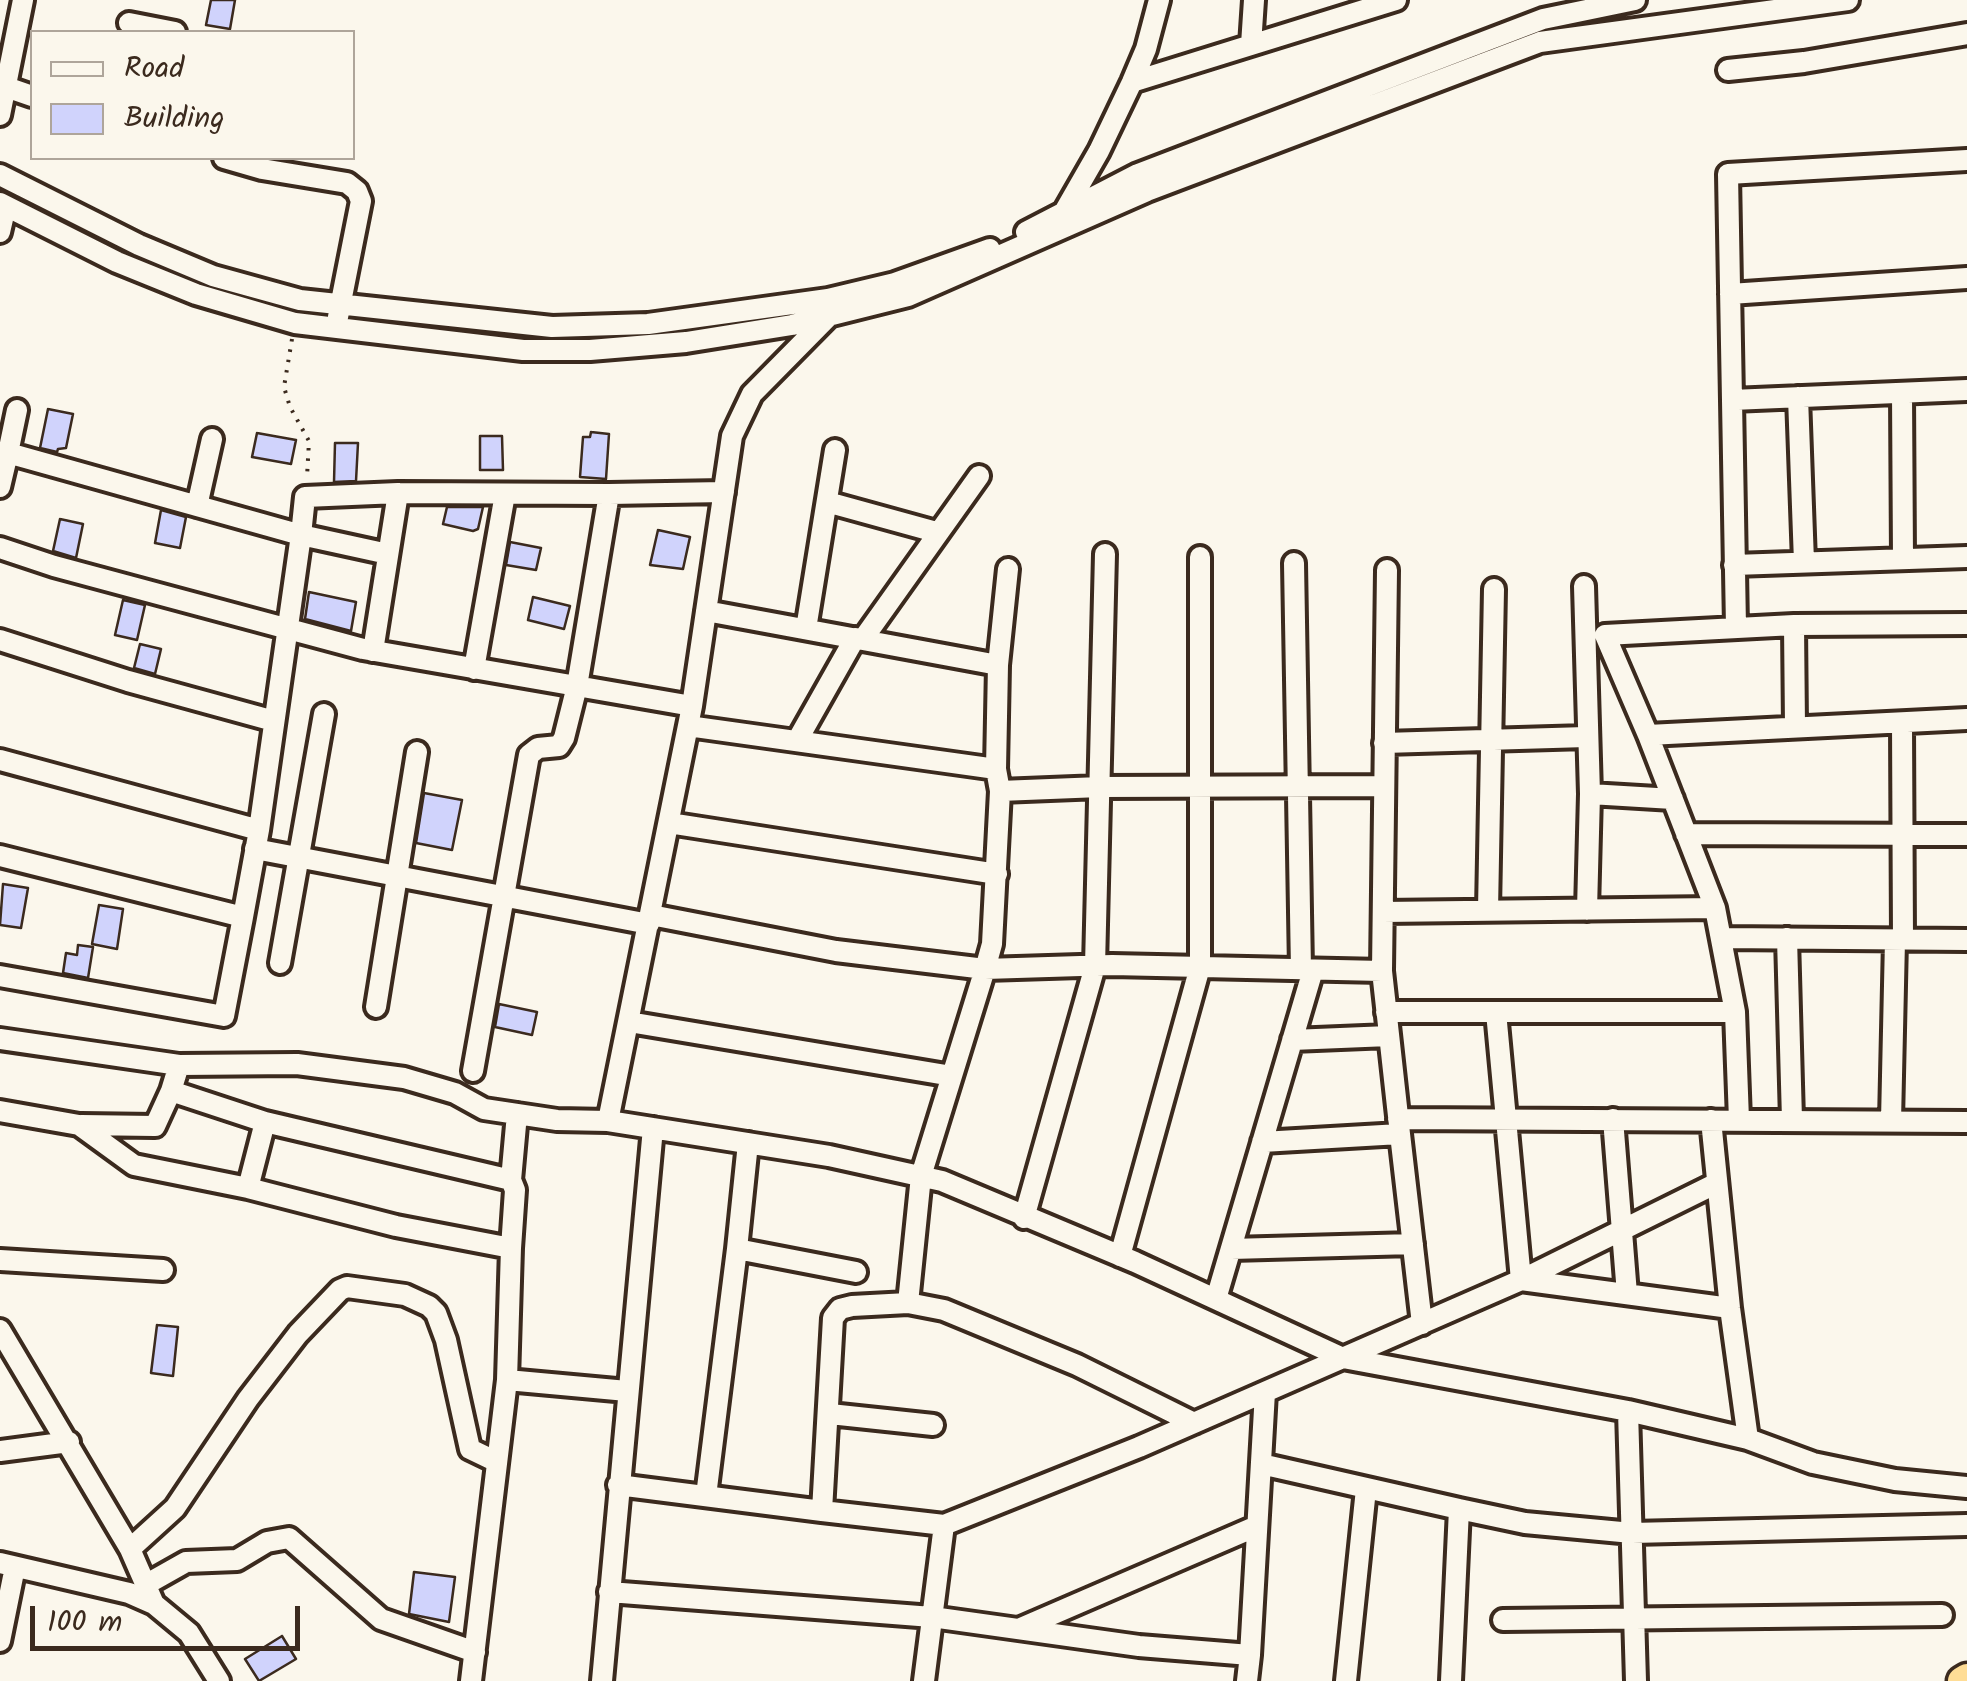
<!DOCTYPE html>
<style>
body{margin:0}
#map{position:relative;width:1967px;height:1681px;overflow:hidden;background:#fbf7ec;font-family:Kalam,sans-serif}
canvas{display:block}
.legend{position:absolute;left:30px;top:30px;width:325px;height:130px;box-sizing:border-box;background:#fbf7ec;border:2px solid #aea59a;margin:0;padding:12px 18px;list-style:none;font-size:30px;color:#3b2a1e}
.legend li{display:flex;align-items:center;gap:20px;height:50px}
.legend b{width:50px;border:2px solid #aea59a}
.scale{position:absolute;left:30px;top:1606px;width:270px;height:45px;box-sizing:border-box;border:5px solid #3b2a1e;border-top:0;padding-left:12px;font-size:30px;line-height:35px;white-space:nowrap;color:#3b2a1e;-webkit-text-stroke:8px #fbf7ec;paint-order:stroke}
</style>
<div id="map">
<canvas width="1967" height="1681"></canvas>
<ul class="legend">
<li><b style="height:12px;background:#fbf7ec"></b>Road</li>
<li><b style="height:28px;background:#d0d3fc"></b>Building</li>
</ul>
<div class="scale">100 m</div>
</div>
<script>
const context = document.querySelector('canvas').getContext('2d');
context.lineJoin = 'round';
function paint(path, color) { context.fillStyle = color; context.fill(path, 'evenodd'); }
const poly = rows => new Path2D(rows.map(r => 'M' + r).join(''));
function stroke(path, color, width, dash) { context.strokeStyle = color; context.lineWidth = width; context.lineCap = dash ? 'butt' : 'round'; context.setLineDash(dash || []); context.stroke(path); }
const building = poly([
 [211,0,235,0,230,29,206,25,211,0],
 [48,409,73,414,66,448,58,449,57,452,40,448,48,409],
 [591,432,609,434,606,479,580,477,583,437,590,437,591,432],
 [257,433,296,440,291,464,252,457,257,433],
 [480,436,502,436,503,470,480,470,480,436],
 [335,443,358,443,356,481,334,482,335,443],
 [447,507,483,507,478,529,473,531,443,524,447,507],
 [161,510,186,517,180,548,155,543,161,510],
 [60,519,83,524,76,558,53,551,60,519],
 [658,530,690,537,683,569,650,565,658,530],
 [510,542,541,548,536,570,506,565,510,542],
 [309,592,356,602,351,631,305,619,309,592],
 [533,597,570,606,564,629,528,620,533,597],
 [123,600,145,605,137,640,115,635,123,600],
 [140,644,161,649,155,674,134,668,140,644],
 [424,793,462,800,452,850,416,843,424,793],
 [3,884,28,888,21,928,0,925,3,884],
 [99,905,123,909,117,949,92,944,99,905],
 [78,945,93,947,88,978,63,973,66,953,77,955,78,945],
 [499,1004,537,1012,532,1035,495,1027,499,1004],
 [157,1325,178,1327,173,1376,151,1373,157,1325],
 [414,1572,455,1577,449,1622,409,1614,414,1572],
 [282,1636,296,1659,259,1681,245,1659,282,1636]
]);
paint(building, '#d0d3fc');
stroke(building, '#3b2a1e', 2.5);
const minor = poly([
 [129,23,175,32],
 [1251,45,1254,0],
 [1728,70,1804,62,1967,34],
 [1132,82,1396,0],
 [6,87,32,96],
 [0,115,23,0],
 [224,158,262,169,347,183,357,191,361,201,338,317],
 [0,175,139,245,213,276,300,300,552,327,648,324,828,299,895,283,990,249],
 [0,203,117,262,196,294,295,323,523,350,590,350,686,342,792,325,908,296,1147,191,1540,42,1848,0],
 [1064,212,1099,151,1132,82,1146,49,1159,0],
 [0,232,6,206],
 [1026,232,1138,174,1543,19,1635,0],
 [1730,294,1967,278],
 [1902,393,1903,559],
 [1798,397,1804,562],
 [1732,400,1967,390],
 [8,453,17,410],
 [0,487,8,453,301,535,259,830,243,917,0,856],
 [609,494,724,492],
 [827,502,936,532],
 [197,506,212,439],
 [0,548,54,566,363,649,692,706,608,1121,829,1156,942,1181,1135,1262,1343,1358,1628,1411,1748,1439,1730,1308,1711,1120],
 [388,554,301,535,305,497,398,493,609,494,577,686,564,738,559,746,538,748,529,755,473,1071],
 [1294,563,1301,969],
 [1734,565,1967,557],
 [1584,586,1590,794,1673,799],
 [1794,625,1795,726],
 [1736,627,1728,174,1967,160],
 [806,629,835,450],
 [863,639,979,476],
 [0,640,128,681,274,721],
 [373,651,398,493],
 [998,665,1008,569],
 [474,669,505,494],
 [692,706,732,436,752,394,828,317],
 [1902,723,1903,940],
 [688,726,996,769],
 [1648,735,1967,719],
 [798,739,855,638],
 [1384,743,1586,737],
 [0,760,259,830],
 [1000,791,1100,787,1384,786],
 [669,823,997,874],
 [1686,834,1967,835],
 [255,849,649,924],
 [1488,910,1494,589],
 [1587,910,1590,794],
 [1383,912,1715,908,1648,735,1605,635,1794,625,1967,624],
 [651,915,836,951,985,969,992,944,1000,791,996,769,998,665,706,611],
 [1721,938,1967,940],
 [1787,938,1792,1120],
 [280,963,324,714],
 [0,976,224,1016,243,917],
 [376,1007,417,752],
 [1386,1012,1735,1012,1715,908],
 [1496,1012,1521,1280,1730,1308],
 [1735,1012,1739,1120],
 [629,1022,952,1076],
 [0,1039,179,1065,297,1064,404,1078,455,1093,484,1109,557,1120,608,1121],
 [1292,1040,1389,1036],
 [0,1111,79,1125,134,1165,248,1188,396,1226,511,1248,515,1190,511,1180,265,1122,171,1091,179,1065],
 [1398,1119,1967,1122],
 [1613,1119,1627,1294],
 [1891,1121,1895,940],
 [81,1125,155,1126,171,1091],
 [1400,1134,1422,1324],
 [1262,1142,1400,1134,1382,971],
 [748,1143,737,1249,856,1272],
 [511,1180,517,1114],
 [248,1188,265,1122],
 [1024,1218,1095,966,1105,554],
 [1231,1249,1413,1244],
 [1120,1256,1200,967,1200,557],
 [0,1260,163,1270],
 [1216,1299,1313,970],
 [908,1303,921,1176,985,969,1112,965,1382,971,1387,570],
 [0,1330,130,1549,154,1604],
 [507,1380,627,1391],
 [1628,1411,1636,1681],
 [830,1414,933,1425],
 [1748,1439,1813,1463,1895,1480,1967,1487],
 [0,1451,69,1442],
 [1261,1464,1459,1509,1451,1681],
 [618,1485,822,1511,833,1318,840,1309,852,1306,908,1303,944,1310,1077,1365,1194,1423],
 [706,1496,737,1249],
 [1459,1509,1525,1523,1632,1533,1967,1525],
 [822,1511,944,1525,1139,1447,1521,1280,1717,1183],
 [130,1549,175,1508,248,1399,298,1334,340,1290,347,1287,405,1295,429,1306,436,1313,446,1340,470,1449,497,1462],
 [0,1563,129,1593,154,1604,189,1633,219,1681],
 [147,1584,186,1562,237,1560,267,1542,289,1538,381,1619,475,1652],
 [609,1592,932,1617,1139,1646,1250,1655,1265,1392],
 [1503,1620,1942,1615],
 [1021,1628,1257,1526],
 [0,1641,15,1567],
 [471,1681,507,1380,511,1248],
 [602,1681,653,1128],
 [924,1681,944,1525],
 [1247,1681,1250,1655],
 [1346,1681,1366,1489]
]);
const highway = poly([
 [1962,1681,1967,1678]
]);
stroke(minor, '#3b2a1e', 28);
stroke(highway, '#3b2a1e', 35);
stroke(poly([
 [292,339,284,387,290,407,309,441,307,477]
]), '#3b2a1e', 4, [2.5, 8]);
stroke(minor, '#fbf7ec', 20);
stroke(highway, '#ffdd96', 28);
</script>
